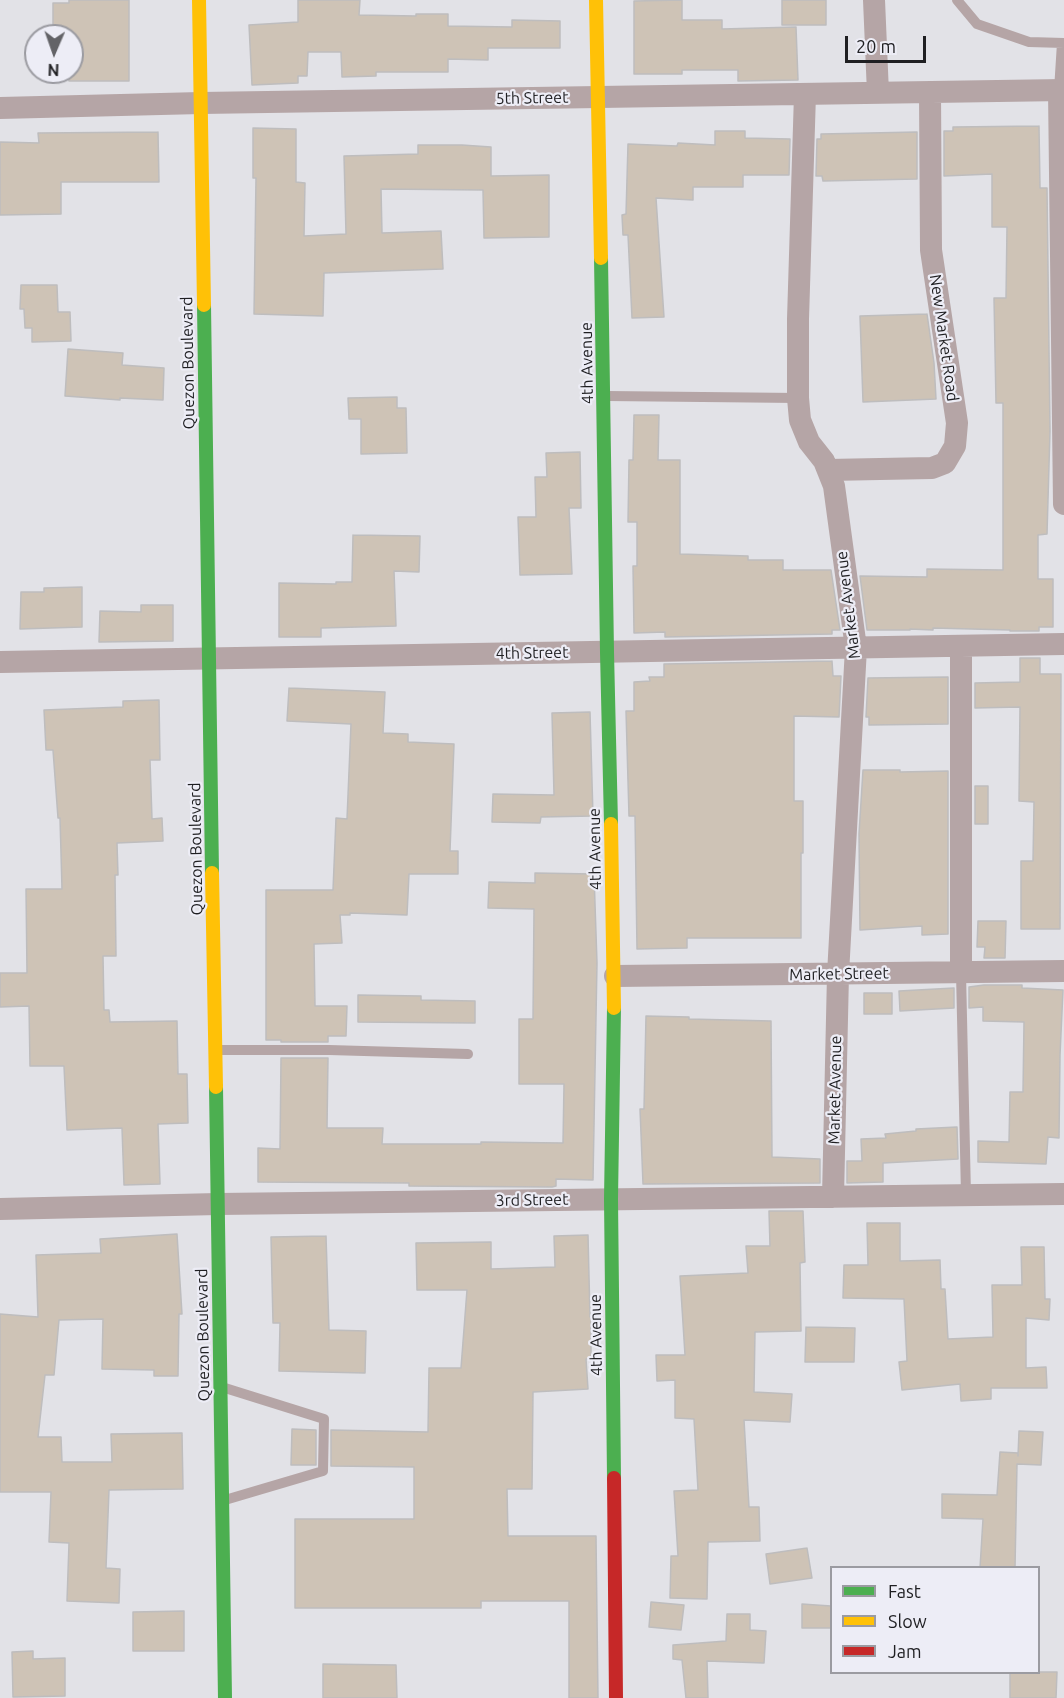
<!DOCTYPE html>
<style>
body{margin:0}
#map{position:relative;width:1064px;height:1698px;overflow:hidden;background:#e2e2e7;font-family:Ubuntu,sans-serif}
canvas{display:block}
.legend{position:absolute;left:830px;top:1566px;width:210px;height:108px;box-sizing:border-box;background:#ededf6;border:2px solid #9b9ba1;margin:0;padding:8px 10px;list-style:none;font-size:18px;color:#1f1f22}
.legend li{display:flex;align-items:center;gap:12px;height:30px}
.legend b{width:30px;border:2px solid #9b9ba1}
.north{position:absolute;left:24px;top:24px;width:60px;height:60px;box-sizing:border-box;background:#ededf6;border:2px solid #9b9ba1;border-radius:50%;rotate:182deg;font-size:16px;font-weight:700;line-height:24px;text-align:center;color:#1f1f22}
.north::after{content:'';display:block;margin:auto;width:21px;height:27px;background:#636367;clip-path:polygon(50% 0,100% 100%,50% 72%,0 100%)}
.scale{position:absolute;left:845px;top:36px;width:81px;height:27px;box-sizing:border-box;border:3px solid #1f1f22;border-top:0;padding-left:8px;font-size:18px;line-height:21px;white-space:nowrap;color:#1f1f22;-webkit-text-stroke:4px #ededf6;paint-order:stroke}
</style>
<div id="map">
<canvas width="1064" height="1698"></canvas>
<ul class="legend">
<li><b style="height:8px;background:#4caf50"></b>Fast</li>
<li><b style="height:8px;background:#ffc107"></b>Slow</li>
<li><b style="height:8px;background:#c62828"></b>Jam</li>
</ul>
<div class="north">N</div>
<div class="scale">20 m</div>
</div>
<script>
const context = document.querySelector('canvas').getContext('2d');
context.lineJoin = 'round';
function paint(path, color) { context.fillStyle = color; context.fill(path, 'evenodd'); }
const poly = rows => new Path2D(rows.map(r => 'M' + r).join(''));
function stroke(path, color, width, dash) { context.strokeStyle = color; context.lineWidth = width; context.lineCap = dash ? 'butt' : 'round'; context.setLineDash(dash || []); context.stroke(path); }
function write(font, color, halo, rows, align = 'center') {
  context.font = font + ' Ubuntu,sans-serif'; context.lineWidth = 4.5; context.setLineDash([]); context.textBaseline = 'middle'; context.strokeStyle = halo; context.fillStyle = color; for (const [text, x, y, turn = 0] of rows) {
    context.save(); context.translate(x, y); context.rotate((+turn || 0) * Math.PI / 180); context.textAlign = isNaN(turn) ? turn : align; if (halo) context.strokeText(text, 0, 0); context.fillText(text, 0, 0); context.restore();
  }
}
const building = poly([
 [69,0,129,0,129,81,69,81,69,72,72,72,72,36,69,36,69,32,53,32,53,3,69,3,69,0],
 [298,0,360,0,359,15,416,16,416,14,448,14,448,26,512,27,512,20,560,21,560,48,488,48,488,60,448,59,448,72,376,72,376,76,342,77,341,52,308,52,307,76,298,76,298,83,252,85,249,25,298,22,298,0],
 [682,0,682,20,722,20,722,29,796,27,798,80,738,81,738,70,682,70,682,74,634,74,634,1,682,0],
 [782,0,826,0,826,25,782,25,782,0],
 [1039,126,1040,188,1047,188,1050,431,1047,534,1038,535,1038,579,1053,579,1053,627,1039,627,1039,631,1010,631,1010,630,933,628,933,630,910,629,910,630,867,630,860,576,927,577,927,569,1003,570,1003,403,996,403,994,298,1006,298,1007,227,992,227,992,174,944,176,944,131,953,131,953,127,1039,126],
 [253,128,296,129,296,182,305,183,304,236,346,234,344,156,418,154,418,145,462,145,491,147,491,176,549,175,549,237,484,238,483,190,381,189,382,233,441,231,443,269,324,273,323,316,254,314,256,178,253,178,253,128],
 [715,131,745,131,745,138,790,139,789,175,743,175,743,187,693,187,693,200,656,198,664,317,632,318,628,235,623,235,622,215,626,214,628,144,677,146,678,143,715,145,715,131],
 [158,132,159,182,61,182,61,214,0,215,0,142,39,143,38,133,158,132],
 [917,132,917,179,823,181,822,176,816,176,817,139,821,139,821,134,917,132],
 [21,285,57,285,58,312,70,312,71,341,32,342,32,328,25,328,24,309,20,309,21,285],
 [927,314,934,363,936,399,863,402,860,316,927,314],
 [68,349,123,353,122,365,164,368,163,400,120,398,120,400,65,396,68,349],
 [397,397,397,408,406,408,407,453,361,454,361,419,349,419,348,398,397,397],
 [634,415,659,415,658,460,680,460,680,554,748,556,748,560,783,560,783,570,831,570,840,630,832,630,832,634,665,637,665,632,634,633,633,566,637,566,637,522,628,522,629,460,633,460,634,415],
 [580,452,581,508,569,508,572,574,520,575,518,517,536,517,535,477,547,477,546,453,580,452],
 [353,535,420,536,419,572,394,571,396,626,321,628,321,637,279,637,279,583,336,584,336,582,352,582,353,535],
 [82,587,82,627,20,629,21,592,44,592,44,588,82,587],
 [141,605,173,605,173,641,99,642,100,611,141,612,141,605],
 [1020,658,1040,658,1040,674,1061,674,1060,929,1021,929,1021,861,1033,861,1034,802,1019,801,1020,707,975,708,975,683,1020,682,1020,658],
 [832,661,833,676,841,676,839,717,794,716,794,801,803,801,803,853,801,853,801,938,687,938,687,948,637,949,635,816,629,816,626,711,634,711,634,682,650,681,649,677,664,677,664,664,832,661],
 [948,677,948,724,869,725,869,717,866,717,868,678,948,677],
 [289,688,385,692,383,733,408,734,408,742,454,744,450,851,458,851,458,874,409,874,407,915,350,913,350,915,340,915,342,943,314,944,315,1006,347,1006,346,1036,328,1036,328,1042,281,1042,281,1040,266,1040,266,890,333,890,336,818,347,819,351,724,287,721,289,688],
 [159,700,160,760,150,760,152,819,162,818,163,841,117,843,118,875,115,875,116,956,103,956,104,1010,109,1010,110,1022,177,1021,178,1074,187,1074,188,1123,158,1124,160,1184,124,1185,122,1128,67,1130,64,1066,30,1066,29,1006,0,1007,0,973,27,973,26,889,62,889,60,818,58,818,53,750,46,750,44,710,123,707,123,701,159,700],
 [590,712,593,816,541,817,540,823,492,822,493,794,554,795,552,713,590,712],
 [863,770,900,770,900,772,948,771,948,934,922,935,922,926,860,930,859,834,863,770],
 [975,786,988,786,988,824,975,824,975,786],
 [535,873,594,874,597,963,593,1180,556,1179,556,1186,552,1187,409,1186,409,1183,258,1182,258,1148,280,1149,281,1058,328,1058,327,1128,383,1128,382,1144,481,1144,481,1142,563,1143,564,1084,519,1084,519,1019,533,1019,534,909,488,908,489,882,535,883,535,873],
 [978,921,1006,921,1005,958,984,958,985,947,977,947,978,921],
 [984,985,1022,985,1022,988,1063,990,1060,1055,1059,1138,1048,1137,1046,1164,978,1162,978,1141,1009,1142,1010,1092,1023,1092,1024,1022,983,1021,983,1007,969,1008,969,987,984,985],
 [954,988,954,1008,900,1011,899,991,954,988],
 [864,993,892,993,892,1014,864,1014,864,993],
 [358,995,421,996,421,1000,475,1001,475,1023,358,1022,358,995],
 [646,1016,689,1017,689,1019,771,1021,772,1157,820,1159,820,1183,643,1184,640,1109,644,1109,646,1016],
 [957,1127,958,1159,883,1163,883,1182,847,1183,847,1161,862,1161,861,1139,886,1138,885,1134,916,1131,916,1129,957,1127],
 [769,1211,803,1211,805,1262,800,1263,801,1331,755,1332,754,1392,792,1394,790,1422,744,1420,749,1507,759,1507,760,1541,708,1542,707,1599,670,1598,671,1556,678,1556,674,1491,698,1490,694,1419,675,1418,675,1380,657,1381,656,1355,685,1355,680,1276,748,1273,746,1246,770,1246,769,1211],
 [867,1223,900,1223,900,1261,940,1260,941,1289,945,1289,948,1339,993,1337,992,1285,1022,1285,1021,1247,1044,1247,1045,1299,1050,1299,1049,1320,1026,1318,1026,1368,1046,1367,1047,1388,991,1388,991,1399,961,1401,960,1384,902,1390,899,1362,907,1361,904,1299,843,1298,844,1265,868,1265,867,1223],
 [177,1234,182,1314,179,1314,178,1376,154,1376,154,1370,102,1369,103,1319,59,1320,54,1375,45,1375,38,1437,61,1437,62,1462,112,1462,111,1434,182,1433,183,1489,109,1490,106,1568,120,1569,119,1603,67,1601,69,1543,49,1542,51,1492,0,1492,0,1314,38,1317,36,1255,101,1253,100,1239,177,1234],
 [588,1235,590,1317,591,1317,591,1359,586,1359,588,1389,533,1392,532,1489,507,1489,508,1536,596,1536,598,1698,569,1698,569,1601,481,1601,481,1608,295,1608,295,1519,414,1519,414,1467,331,1466,331,1430,428,1432,429,1368,461,1368,467,1290,417,1290,416,1243,491,1242,491,1269,555,1267,554,1236,588,1235],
 [326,1236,329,1330,366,1331,365,1373,279,1371,280,1323,273,1323,271,1237,326,1236],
 [806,1327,855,1328,854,1362,805,1362,806,1327],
 [292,1429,316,1430,316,1465,291,1465,292,1429],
 [1019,1431,1043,1432,1041,1465,1017,1464,1015,1568,980,1568,983,1519,942,1518,942,1494,997,1495,1000,1452,1018,1453,1018,1456,1019,1431],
 [807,1548,812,1578,770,1584,766,1554,807,1548],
 [651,1602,684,1605,681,1630,649,1627,651,1602],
 [802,1604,831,1606,831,1628,802,1628,802,1604],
 [184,1611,184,1651,133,1651,133,1612,184,1611],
 [727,1614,750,1614,750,1630,766,1631,764,1663,707,1661,708,1698,686,1698,682,1660,673,1659,673,1645,726,1641,727,1614],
 [33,1651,33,1659,65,1658,65,1696,13,1697,12,1652,33,1651],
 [323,1664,396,1665,397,1698,323,1698,323,1664],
 [1010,1672,1057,1672,1056,1698,1010,1698,1010,1672]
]);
paint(building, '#cec3b6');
stroke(building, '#bebdbe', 1.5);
stroke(poly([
 [957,0,977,24,1029,42,1064,43],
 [1059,90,1062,43],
 [607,396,798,398],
 [961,973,966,1195],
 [219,1050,329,1050,468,1054],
 [225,1388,324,1419,323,1471,225,1500]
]), '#b5a5a6', 10);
stroke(poly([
 [874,0,878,93],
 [1059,90,1064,504],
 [805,94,798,319,798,398,800,420,809,442,824,461,834,486,856,648,838,974,833,1197],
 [0,108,201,103,1064,90],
 [828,470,932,468,945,463,955,446,957,423,931,250,930,92],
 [961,646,961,973],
 [0,662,1064,644],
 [615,976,1064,971],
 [0,1209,218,1204,1064,1194]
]), '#b5a5a6', 22);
stroke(poly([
 [601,258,607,652,611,824],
 [204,305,212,873],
 [216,1087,225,1698],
 [614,1478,611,1199,614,1008]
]), '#4caf50', 14);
stroke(poly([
 [199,0,204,305],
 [596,0,601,258],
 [611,824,614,1008],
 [212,873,216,1087]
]), '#ffc107', 14);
stroke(poly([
 [614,1478,616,1698]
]), '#c62828', 14);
write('16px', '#1f1f22', '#ededf6', [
 ["5th Street",532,98,-1],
 ["New Market Road",944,338,82],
 ["Quezon Boulevard",188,363,-91],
 ["4th Avenue",587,363,-91],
 ["Market Avenue",848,605,-97],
 ["4th Street",532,653,-1],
 ["Quezon Boulevard",196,849,-91],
 ["4th Avenue",595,849,-91],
 ["Market Street",839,974,-1],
 ["Market Avenue",835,1090,-89],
 ["3rd Street",532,1200,-1],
 ["Quezon Boulevard",203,1335,-91],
 ["4th Avenue",596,1335,-91]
]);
</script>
